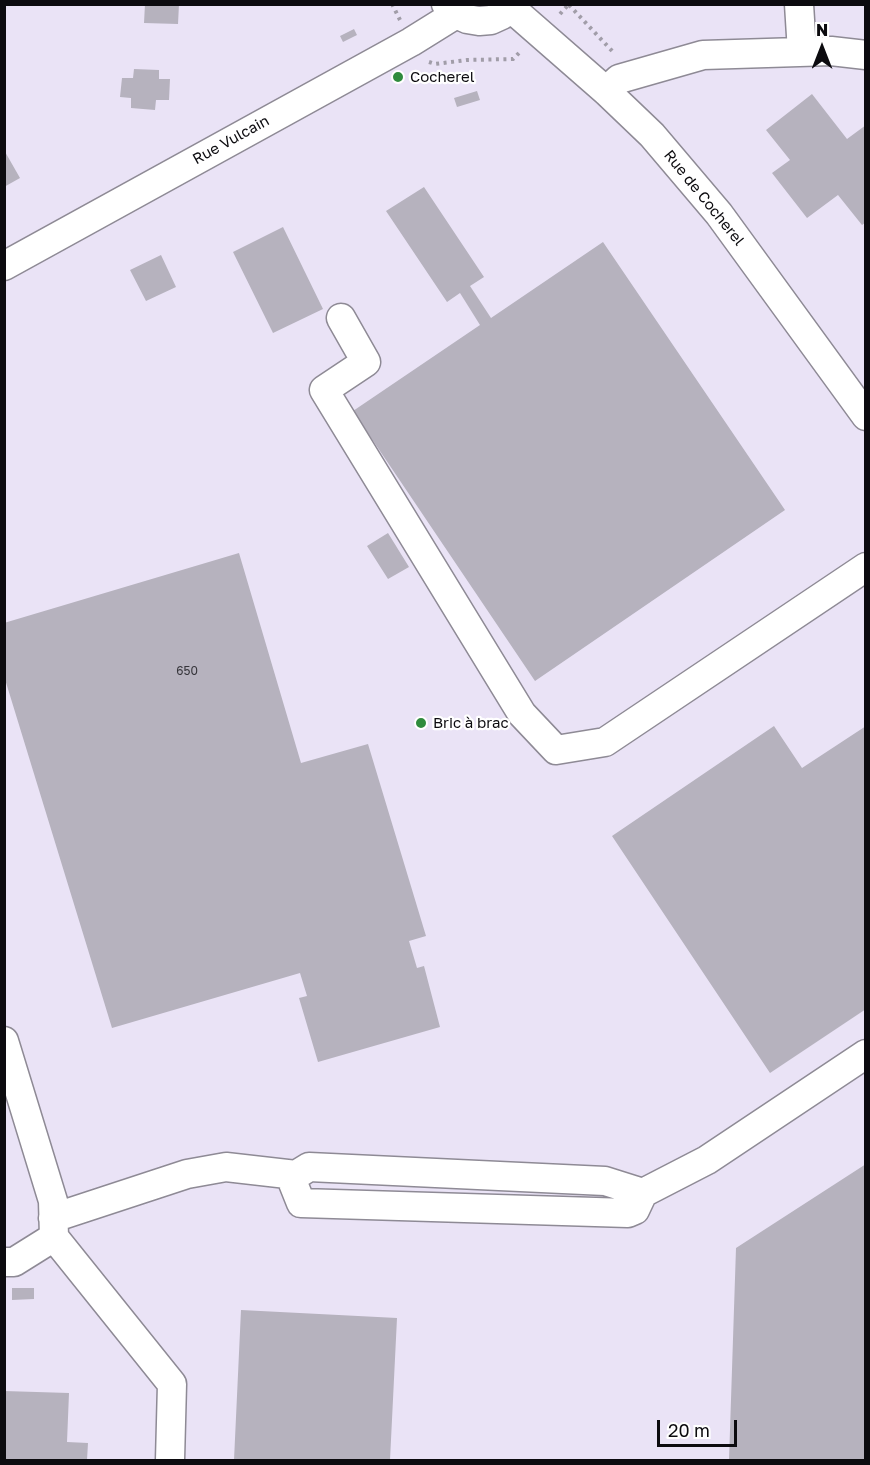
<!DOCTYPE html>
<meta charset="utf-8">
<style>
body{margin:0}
#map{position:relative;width:870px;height:1465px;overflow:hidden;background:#f6f1ff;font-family:"Golos Text",sans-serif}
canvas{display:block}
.frame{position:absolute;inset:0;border:6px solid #0c0b0f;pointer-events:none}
.north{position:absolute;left:792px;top:18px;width:60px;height:60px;-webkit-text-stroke:4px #fff;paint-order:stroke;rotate:0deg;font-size:16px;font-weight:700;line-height:24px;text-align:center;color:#0c0b0f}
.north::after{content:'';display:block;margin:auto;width:21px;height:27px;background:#0c0b0f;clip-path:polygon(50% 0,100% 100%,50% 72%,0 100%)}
.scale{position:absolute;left:657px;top:1420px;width:80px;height:27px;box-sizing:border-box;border:3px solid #0c0b0f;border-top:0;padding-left:8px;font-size:18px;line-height:21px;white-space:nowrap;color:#0c0b0f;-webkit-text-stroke:4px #fff;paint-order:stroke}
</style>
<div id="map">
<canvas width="870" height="1465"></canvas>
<div class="frame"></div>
<div class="north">N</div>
<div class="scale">20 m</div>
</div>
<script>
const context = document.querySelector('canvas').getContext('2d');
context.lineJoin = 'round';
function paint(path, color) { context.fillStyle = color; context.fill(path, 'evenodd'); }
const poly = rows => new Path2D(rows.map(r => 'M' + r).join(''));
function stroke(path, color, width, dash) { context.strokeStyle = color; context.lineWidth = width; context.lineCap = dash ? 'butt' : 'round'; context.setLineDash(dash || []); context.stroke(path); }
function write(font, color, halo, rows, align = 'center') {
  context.font = font + ' "Golos Text",sans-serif'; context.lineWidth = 4.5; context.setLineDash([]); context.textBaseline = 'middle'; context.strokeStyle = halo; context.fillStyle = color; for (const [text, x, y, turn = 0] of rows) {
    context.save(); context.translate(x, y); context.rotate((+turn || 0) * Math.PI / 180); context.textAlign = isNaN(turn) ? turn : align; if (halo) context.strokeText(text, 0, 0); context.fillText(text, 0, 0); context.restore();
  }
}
paint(poly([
 [5,5,865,5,865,1460,5,1460]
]), '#eae3f6');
paint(poly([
 [145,4,179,4,178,24,144,23],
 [354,29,357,35,343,42,340,36],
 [134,69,159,70,159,79,170,79,169,100,156,100,155,110,131,108,131,98,120,97,122,78,133,78],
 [477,91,480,100,457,107,454,98],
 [812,94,847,139,866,125,866,222,862,225,838,195,807,218,772,173,790,160,766,130],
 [4,150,20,178,4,187],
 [424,187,484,277,470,286,491,318,603,242,785,510,535,681,353,411,480,325,460,293,447,302,386,211],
 [283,227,323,309,273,333,233,252],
 [161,255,176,287,146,301,130,270],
 [388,533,409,567,388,579,367,546],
 [239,553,301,763,368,744,426,936,409,941,417,968,424,966,440,1027,318,1062,299,998,307,996,300,973,112,1028,4,676,4,623],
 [774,726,802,768,866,726,866,1009,770,1073,612,836],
 [866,1164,866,1460,729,1460,736,1248],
 [12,1288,34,1288,34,1299,12,1300],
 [241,1310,397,1318,390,1460,234,1460],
 [4,1391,69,1393,67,1442,88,1443,87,1460,4,1460]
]), '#b6b2be');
const minor = poly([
 [446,4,456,14,467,19,479,21,491,20,502,15,514,4],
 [799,4,802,52],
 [511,8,606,91,652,135,719,214,866,416],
 [606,91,619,79,703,55,831,51,866,55],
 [4,266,411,42,456,14],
 [341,318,366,362,324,390,522,714,556,750,605,742,866,567],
 [4,1041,53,1201,54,1237,14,1262,4,1262],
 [643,1193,605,1181,309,1167,296,1175,293,1183,301,1203,628,1213,635,1210,643,1193,707,1160,866,1054],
 [53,1218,187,1174,226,1167,296,1175],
 [54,1237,172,1384,170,1460]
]);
stroke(minor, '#8e8a95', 31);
stroke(poly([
 [392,4,400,20],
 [569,5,614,53],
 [560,14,569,4],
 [429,62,435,64,467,60,513,59,520,52]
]), '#a19da8', 4, [3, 4.5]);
stroke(minor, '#fff', 28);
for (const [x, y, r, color] of [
 [398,77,6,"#2f8b3d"],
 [421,723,6,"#2f8b3d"]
]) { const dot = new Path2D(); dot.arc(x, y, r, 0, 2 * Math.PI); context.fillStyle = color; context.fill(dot); stroke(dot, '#fff', 2); }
write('12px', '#36353b', null, [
 ["650",187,671]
]);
write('15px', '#0c0b0f', '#fff', [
 ["Cocherel",410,77],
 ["Bric à brac",433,723]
], 'left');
write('15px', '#0c0b0f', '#fff', [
 ["Rue Vulcain",231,140,-29],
 ["Rue de Cocherel",704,198,51]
]);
</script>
